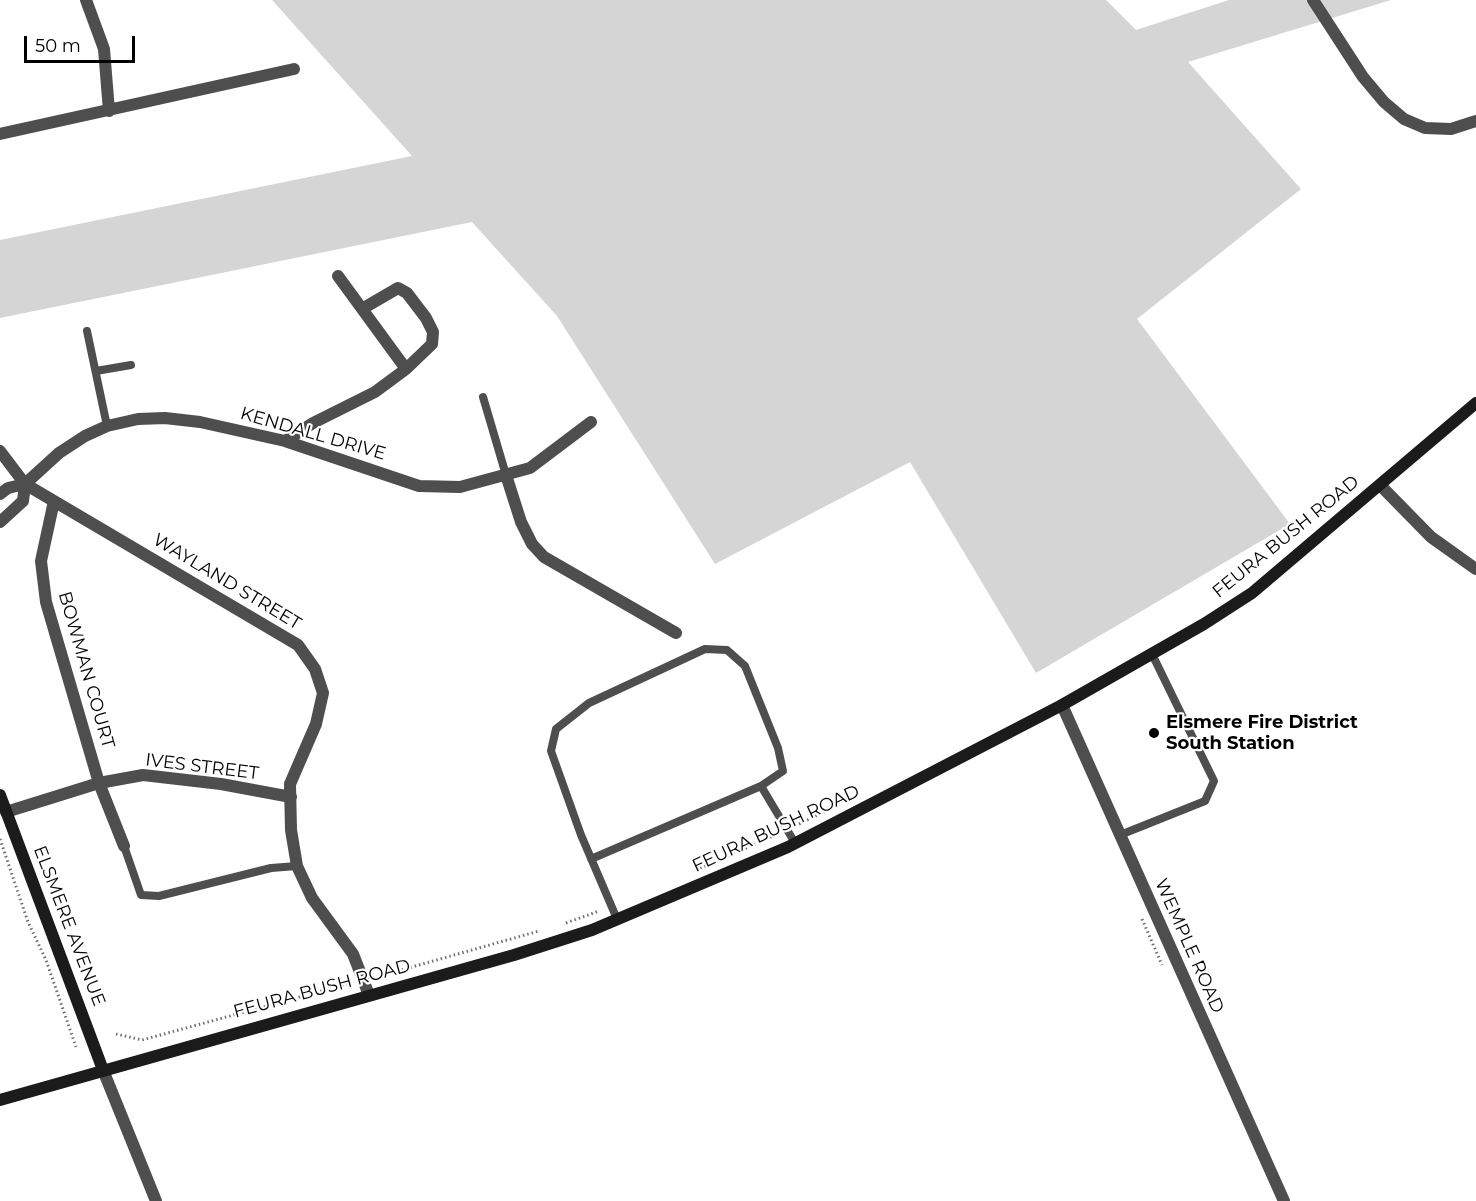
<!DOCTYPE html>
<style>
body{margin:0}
#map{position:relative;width:1476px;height:1201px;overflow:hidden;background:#fff;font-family:Montserrat,sans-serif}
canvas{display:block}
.scale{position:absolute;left:24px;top:36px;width:111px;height:27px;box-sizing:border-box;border:3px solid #000;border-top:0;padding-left:8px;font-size:18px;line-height:21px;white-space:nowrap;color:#000;-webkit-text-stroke:4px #fff;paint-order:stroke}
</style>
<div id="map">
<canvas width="1476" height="1201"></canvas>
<div class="scale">50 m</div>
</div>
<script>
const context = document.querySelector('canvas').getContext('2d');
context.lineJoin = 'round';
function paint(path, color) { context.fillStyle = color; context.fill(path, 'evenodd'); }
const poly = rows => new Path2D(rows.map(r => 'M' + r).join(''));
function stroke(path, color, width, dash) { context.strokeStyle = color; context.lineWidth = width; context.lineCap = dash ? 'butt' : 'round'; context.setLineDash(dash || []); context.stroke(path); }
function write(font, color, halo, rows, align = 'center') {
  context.font = font + ' Montserrat,sans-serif'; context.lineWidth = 4.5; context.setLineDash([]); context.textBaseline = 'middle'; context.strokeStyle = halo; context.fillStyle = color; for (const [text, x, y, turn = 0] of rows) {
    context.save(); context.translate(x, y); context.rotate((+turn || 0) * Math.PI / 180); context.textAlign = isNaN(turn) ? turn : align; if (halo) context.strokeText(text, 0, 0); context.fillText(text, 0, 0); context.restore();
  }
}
paint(poly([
 [272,0,1106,0,1136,30,1229,0,1391,0,1188,62,1301,189,1137,319,1290,524,1036,673,910,462,715,564,557,316,472,222,0,318,0,240,412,156]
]), '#d5d5d5');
stroke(poly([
 [795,826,824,812],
 [0,839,28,922,46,960,76,1047],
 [696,870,778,834],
 [1142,919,1162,965],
 [566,923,599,911],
 [380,976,539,931],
 [116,1034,142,1040,351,983]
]), '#707070', 3, [1.5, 3]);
stroke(poly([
 [87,331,107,426],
 [96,371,131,365],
 [483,397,506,475],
 [1120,835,1205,801,1214,781,1152,654],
 [124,846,141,895,159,896,271,868,297,866],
 [591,859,761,786],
 [617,919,581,835,551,751,556,729,589,703,705,649,727,650,745,666,778,748,783,771,761,786,795,843]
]), '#4e4e4e', 8);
stroke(poly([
 [86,0,104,49,109,111],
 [1313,0,1363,77,1384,102,1404,119,1425,128,1451,129,1476,121],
 [0,134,294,69],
 [362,309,398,288,407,293,426,318,433,332,432,344,406,369],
 [285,441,313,423,375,392,406,369,338,276],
 [0,451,25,484,298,645,315,669,323,693,316,724,290,784,291,830,297,866,312,898,353,954,369,995],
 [506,475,521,522,532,544,544,557,676,633],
 [1380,485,1431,537,1476,569],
 [0,494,8,488,25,484,59,453,85,436,107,426,138,419,165,418,200,422,285,441,419,486,460,487,530,468,591,422],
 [54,501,41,561,46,602,99,783,124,846],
 [0,522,23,501,25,484],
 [1062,705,1284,1201],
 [6,812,99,783,143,775,221,784,291,797],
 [103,1070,156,1201]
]), '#4e4e4e', 12);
stroke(poly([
 [0,795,103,1070],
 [0,1100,514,955,592,930,788,847,1062,705,1204,624,1252,593,1476,403]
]), '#1b1b1b', 12);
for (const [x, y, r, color] of [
 [1154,733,6,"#000"]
]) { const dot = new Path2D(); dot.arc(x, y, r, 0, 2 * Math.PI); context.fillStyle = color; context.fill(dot); stroke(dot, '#fff', 2); }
write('18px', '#000', '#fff', [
 ["KENDALL DRIVE",313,434,16],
 ["FEURA BUSH ROAD",1286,537,-39],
 ["WAYLAND STREET",227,582,31],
 ["BOWMAN COURT",86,670,74],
 ["IVES STREET",202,767,7],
 ["FEURA BUSH ROAD",776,829,-25],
 ["ELSMERE AVENUE",69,926,69],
 ["WEMPLE ROAD",1189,946,66],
 ["FEURA BUSH ROAD",322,989,-15]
]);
write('bold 18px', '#000', '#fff', [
 ["Elsmere Fire District",1166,723],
 ["South Station",1166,744]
], 'left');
</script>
